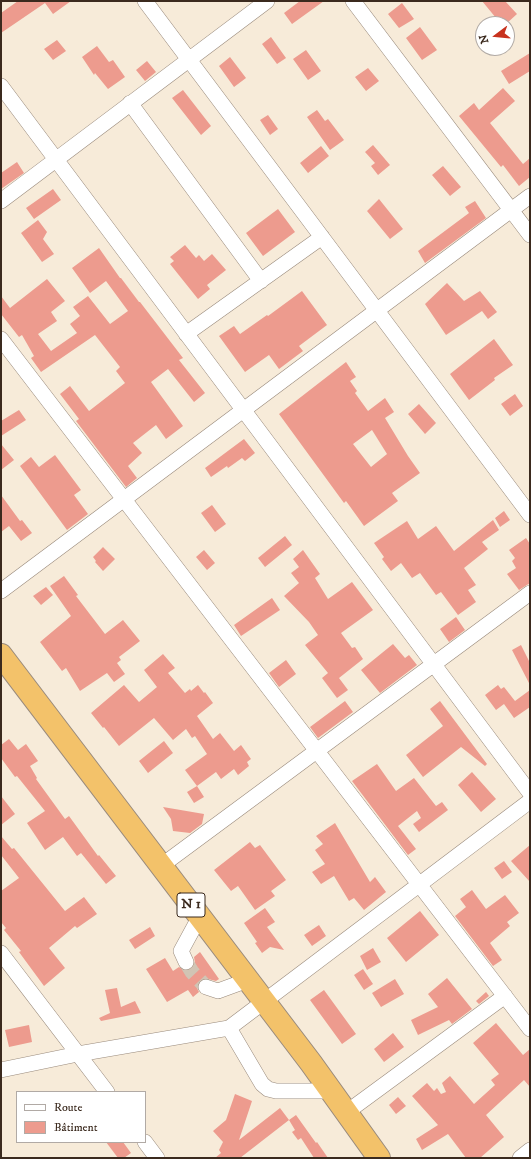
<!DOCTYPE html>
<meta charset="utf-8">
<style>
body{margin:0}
#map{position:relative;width:531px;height:1159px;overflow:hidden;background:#f7ebd9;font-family:"IM FELL DW Pica",serif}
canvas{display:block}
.frame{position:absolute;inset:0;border:2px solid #3b2a1e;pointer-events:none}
.legend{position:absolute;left:16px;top:1091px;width:130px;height:52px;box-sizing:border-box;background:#fff;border:1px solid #b1aaa5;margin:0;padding:5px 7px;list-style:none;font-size:12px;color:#3b2a1e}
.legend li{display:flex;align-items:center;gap:8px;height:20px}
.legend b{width:20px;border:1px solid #b1aaa5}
.north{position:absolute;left:475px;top:16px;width:40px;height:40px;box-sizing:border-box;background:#fff;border:1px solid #b1aaa5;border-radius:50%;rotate:254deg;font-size:11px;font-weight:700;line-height:16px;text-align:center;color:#3b2a1e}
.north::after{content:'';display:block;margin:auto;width:14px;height:18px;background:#c8321e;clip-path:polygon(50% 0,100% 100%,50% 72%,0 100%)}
</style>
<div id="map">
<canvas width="531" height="1159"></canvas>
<div class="frame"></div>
<ul class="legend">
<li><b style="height:5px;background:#fff"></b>Route</li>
<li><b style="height:11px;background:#ed9b8e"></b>Bâtiment</li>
</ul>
<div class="north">N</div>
</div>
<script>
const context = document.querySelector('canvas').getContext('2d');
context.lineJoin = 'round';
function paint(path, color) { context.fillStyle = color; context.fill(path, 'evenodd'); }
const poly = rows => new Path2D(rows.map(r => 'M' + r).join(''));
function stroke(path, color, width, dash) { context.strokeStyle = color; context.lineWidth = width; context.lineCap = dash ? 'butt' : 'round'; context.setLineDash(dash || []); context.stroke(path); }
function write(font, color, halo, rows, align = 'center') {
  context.font = font + ' "IM FELL DW Pica",serif'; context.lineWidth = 3; context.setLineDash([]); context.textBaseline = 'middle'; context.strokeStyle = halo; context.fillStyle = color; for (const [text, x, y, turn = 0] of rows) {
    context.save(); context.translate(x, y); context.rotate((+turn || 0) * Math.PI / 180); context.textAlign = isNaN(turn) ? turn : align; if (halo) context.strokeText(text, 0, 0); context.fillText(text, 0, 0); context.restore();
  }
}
paint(poly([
 [18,1,71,1,53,14,45,3,1,33,1,13],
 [300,1,324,1,292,24,284,13],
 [482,1,505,1,517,14,506,24,501,24],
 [402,3,414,19,399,28,388,14],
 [420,27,437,50,422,60,406,38],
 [271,37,286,58,277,64,262,44],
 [57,40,66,51,53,60,44,49],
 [97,46,109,62,113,60,125,77,108,89,95,73,94,75,82,57],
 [306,50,321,71,308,80,293,59],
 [530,53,530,71,509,84,501,71],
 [230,57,246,78,234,87,219,66],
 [147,61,156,72,145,81,136,70],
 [368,68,379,81,366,91,355,77],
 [503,88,515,101,490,123,523,164,530,158,530,177,519,186,503,165,501,167,459,116,474,103,479,110],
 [183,90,211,126,201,135,172,98],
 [317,110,325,121,328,119,344,140,330,150,307,117],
 [268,115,278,129,270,135,260,120],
 [373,145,390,165,378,175,371,166,375,163,365,152],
 [321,146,329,156,308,173,300,163],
 [17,162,24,173,1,189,1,173],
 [443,166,461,187,450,196,432,175],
 [53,189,61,200,34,219,26,208],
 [379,199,403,229,390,239,367,211],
 [475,201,486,218,425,263,418,251,469,213,465,207],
 [278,209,295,232,263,256,246,233],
 [38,220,47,232,43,239,54,254,42,262,21,233],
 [185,245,196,258,199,255,204,261,212,254,226,270,207,285,210,289,198,299,170,264,174,261,170,257],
 [99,248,120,278,121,278,139,302,140,302,183,358,179,360,205,393,194,402,168,369,151,382,183,426,166,439,156,425,133,443,142,453,128,466,137,478,126,487,76,421,79,419,60,394,70,386,89,411,125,383,116,371,120,367,95,335,41,372,31,358,34,356,22,335,19,337,1,314,1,296,10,308,47,279,65,301,51,312,57,321,38,334,51,351,77,333,70,324,80,316,73,307,88,296,110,324,128,311,106,281,90,293,72,268],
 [447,283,464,301,480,291,497,312,488,319,482,311,446,335,425,304],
 [302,291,327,325,299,346,303,351,279,369,269,355,245,372,219,336,234,326,240,334,267,315,268,316],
 [494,339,513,365,494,378,495,380,469,400,450,374],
 [346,362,356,377,350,381,357,391,355,393,368,411,385,398,394,412,385,418,408,456,420,473,392,493,398,501,364,526,346,501,344,503,279,414],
 [372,430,387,454,371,467,353,444],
 [515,394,523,406,510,416,501,404],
 [419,404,436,423,425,434,408,414],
 [19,410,26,420,1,436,1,421],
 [244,439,255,453,245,461,242,458,228,468,227,466,211,477,205,468],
 [1,444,14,460,1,470],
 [55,455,81,490,74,495,88,514,67,530,20,466,31,457,39,467],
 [1,495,20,521,22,520,32,533,21,541,9,526,1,532],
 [212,505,226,524,215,532,201,513],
 [504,511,510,520,500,527,495,518],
 [493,520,499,530,482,542,488,549,464,568,476,585,468,590,476,602,458,615,441,592,436,595,420,573,412,578,401,563,391,571,382,559,384,557,374,543,407,521,418,539,436,526,454,551],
 [285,536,292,545,265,567,258,558],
 [526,538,530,544,530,583,519,590,507,574,516,568,512,561,515,558,509,550],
 [103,547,115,559,103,571,95,562,96,561,93,557],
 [204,550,215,563,207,570,196,557],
 [303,550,320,574,315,578,328,599,352,582,373,610,341,633,352,648,355,647,363,659,339,678,348,690,337,698,322,678,328,673,305,645,318,635,309,622,284,596,299,583,291,573,299,567,293,559],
 [64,576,78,595,76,596,105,634,123,620,140,641,119,657,121,660,117,663,125,674,114,682,107,673,80,691,66,668,62,671,40,642,71,616,50,586],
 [46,587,53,595,41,605,33,596],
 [272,598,280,610,241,636,234,625],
 [456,617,465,630,449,642,440,629],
 [393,644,405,658,409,655,417,665,380,693,361,670],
 [521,645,530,663,530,685,512,650],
 [163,654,175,668,168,673,185,693,190,689,191,691,198,685,204,693,205,692,213,703,197,716,213,739,220,733,234,751,241,745,251,759,247,762,249,766,238,775,234,769,221,779,216,772,197,786,185,770,207,754,195,736,192,738,186,729,173,740,154,718,119,746,104,727,103,728,91,713,124,685,139,702,157,687,144,670],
 [286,660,296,674,279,687,269,673],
 [498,685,501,689,504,687,515,701,530,690,530,707,514,718,504,704,496,710,485,695],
 [345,701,353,712,318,738,310,727],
 [440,701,487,764,485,766,461,747,423,777,406,755,443,726,430,709],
 [9,739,18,750,26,744,38,761,30,766,37,778,36,779,65,819,69,816,98,856,99,855,116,876,106,884,81,853,77,856,63,837,45,850,27,823,45,811,17,776,15,777,1,758,1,745],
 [164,741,173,753,148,773,139,761],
 [377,764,396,791,414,778,436,806,442,802,448,810,419,832,413,824,421,818,417,811,398,826,416,849,408,855,352,781],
 [472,772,496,799,481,812,458,785],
 [197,786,204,797,194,803,187,792],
 [1,796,15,814,1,825],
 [163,807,204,814,202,824,190,833,173,831,171,819],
 [335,823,370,882,375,877,386,892,364,910,354,898,349,901,334,876,321,884,312,872,325,864,315,850,323,844,316,836],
 [1,836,12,849,14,848,65,911,84,897,97,914,77,928,75,926,49,948,65,968,44,986,19,952,21,951,4,930,6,928,1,922,1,891,19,878,1,855],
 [250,842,255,848,260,845,286,880,271,891,275,896,255,910,238,886,231,891,214,870],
 [530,845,530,882,511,861],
 [504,861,512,872,502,879,494,868],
 [472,890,486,909,505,895,519,913,507,922,510,926,490,943,502,960,493,966,455,916,466,907,460,899],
 [265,908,275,922,267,927,284,950,270,947,262,953,255,943,257,942,244,923],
 [420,911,439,935,406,962,387,938],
 [319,925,326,936,312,946,304,935],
 [150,927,155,936,135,949,129,940],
 [373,948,381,962,367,970,360,956],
 [200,952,219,979,216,981,204,978,200,981,198,984,197,988,199,992,193,997,188,990,167,1002,146,969,165,958,173,971,179,967,185,971,189,970,193,968,195,963,194,957],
 [363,969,373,984,364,990,354,975],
 [447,978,472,1009,452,1024,449,1020,418,1035,411,1020,438,1007,428,994],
 [395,979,404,994,381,1007,372,993],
 [117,988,121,1007,135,1001,141,1013,101,1021,99,1018,110,1013,105,990],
 [324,990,356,1034,342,1044,310,1000],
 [486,992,489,996,479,1004,476,1001],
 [496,1023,523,1055,530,1049,530,1087,524,1080,486,1115,504,1137,480,1158,466,1158,448,1134,422,1150,416,1139,438,1125,412,1096,427,1083,434,1091,437,1088,441,1094,446,1092,442,1083,450,1076,474,1104,495,1085,491,1080,499,1074,473,1043],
 [29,1025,32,1042,9,1047,5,1030],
 [393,1033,404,1047,384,1062,374,1049],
 [235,1094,252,1101,239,1140,280,1108,289,1120,296,1115,316,1143,317,1142,328,1158,314,1158,301,1138,298,1140,292,1132,295,1130,289,1120,240,1158,215,1158,221,1153,219,1150,223,1142,213,1131,226,1120],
 [398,1097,406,1106,396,1114,389,1105],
 [106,1142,123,1142,131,1153,124,1158,118,1158]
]), '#ed9b8e');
stroke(poly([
 [186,962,192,972,206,987]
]), '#d1c4b4', 15, [15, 8]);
const minor = poly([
 [145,1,530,515],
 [353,1,530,235],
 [1,86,530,793],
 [130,103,261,281],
 [1,201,267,1],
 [186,334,322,237],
 [1,339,530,1029],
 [1,591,530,196],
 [161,866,530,593],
 [1,953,107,1092],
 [186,962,181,951,200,916],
 [206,987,218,991,248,980],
 [229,1028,262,1084,268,1089,276,1091,332,1091],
 [1,1070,78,1054,229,1028,530,801],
 [347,1112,505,996],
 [145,1142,157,1158],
 [520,1158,530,1150]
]);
const highway = poly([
 [1,655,311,1063,379,1158]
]);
stroke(minor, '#998a7c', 16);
stroke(highway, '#998a7c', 24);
stroke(minor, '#fff', 15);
stroke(highway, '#f3c26a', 22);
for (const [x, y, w] of [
 [191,905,28]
]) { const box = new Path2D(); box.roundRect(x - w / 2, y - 12, w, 24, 3); context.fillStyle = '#fff'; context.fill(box); stroke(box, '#3b2a1e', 1); }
write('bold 14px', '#3b2a1e', null, [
 ["N 1",191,905]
]);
</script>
